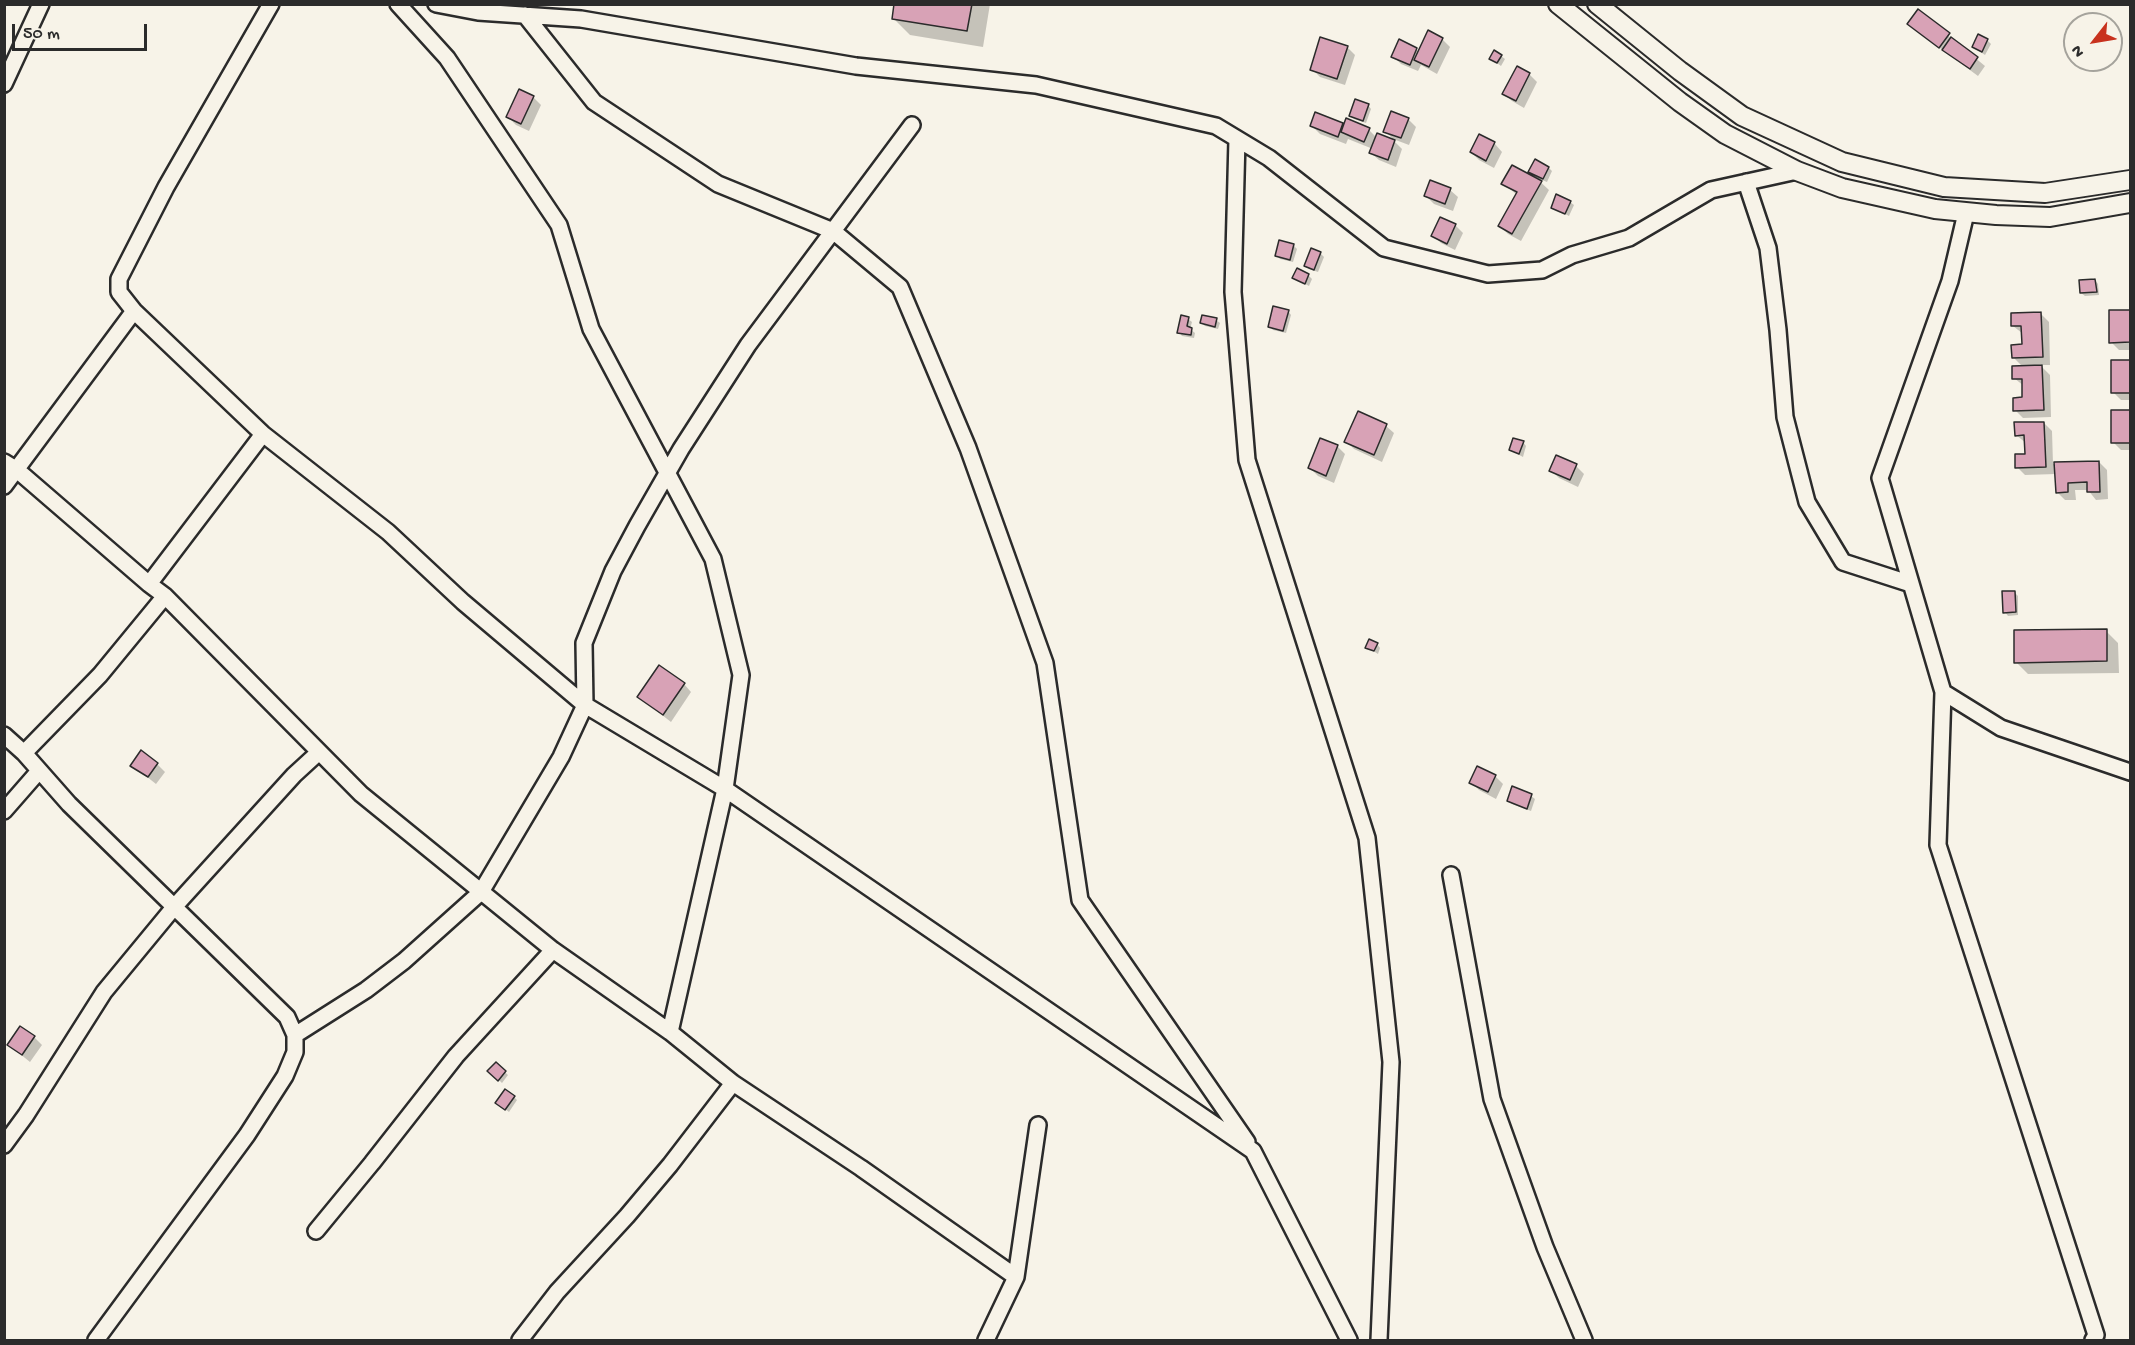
<!DOCTYPE html>
<style>
body{margin:0}
#map{position:relative;width:2135px;height:1345px;overflow:hidden;background:#f7f3e8;font-family:"Gochi Hand",sans-serif}
canvas{display:block}
.frame{position:absolute;inset:0;border:6px solid #2b2b2b;pointer-events:none}
.north{position:absolute;left:2063px;top:12px;width:60px;height:60px;box-sizing:border-box;background:#f7f3e8;border:2px solid #a5a39c;border-radius:50%;rotate:239deg;font-size:16px;font-weight:700;line-height:24px;text-align:center;color:#2b2b2b}
.north::after{content:'';display:block;margin:auto;width:21px;height:27px;background:#c8321e;clip-path:polygon(50% 0,100% 100%,50% 72%,0 100%)}
.scale{position:absolute;left:12px;top:24px;width:135px;height:27px;box-sizing:border-box;border:3px solid #2b2b2b;border-top:0;padding-left:8px;font-size:18px;line-height:21px;white-space:nowrap;color:#2b2b2b;-webkit-text-stroke:4px #f7f3e8;paint-order:stroke}
</style>
<div id="map">
<canvas width="2135" height="1345"></canvas>
<div class="frame"></div>
<div class="north">N</div>
<div class="scale">50 m</div>
</div>
<script>
const context = document.querySelector('canvas').getContext('2d');
context.lineJoin = 'round';
function paint(path, color) { context.fillStyle = color; context.fill(path, 'evenodd'); }
const poly = rows => new Path2D(rows.map(r => 'M' + r).join(''));
function stroke(path, color, width, dash) { context.strokeStyle = color; context.lineWidth = width; context.lineCap = dash ? 'butt' : 'round'; context.setLineDash(dash || []); context.stroke(path); }
paint(poly([
 [895,4,990,4,983,47,910,35,893,18],
 [1918,11,1985,66,1978,76,1917,31],
 [1442,39,1450,47,1437,74,1421,65,1418,71,1401,64,1393,56,1416,49,1419,52],
 [1987,40,1991,44,1985,55,1973,47],
 [1347,47,1355,55,1345,85,1320,77,1312,69],
 [1501,56,1505,59,1501,66,1491,59],
 [1529,74,1537,82,1524,108,1512,101,1504,94],
 [533,97,541,105,529,131,516,125,508,117],
 [1368,105,1371,109,1366,123,1354,119,1351,115],
 [1408,119,1416,127,1409,145,1393,139,1385,131],
 [1342,124,1345,127,1369,130,1377,138,1394,141,1402,149,1396,167,1379,160,1371,153,1373,149,1348,139,1346,144,1320,134,1312,126],
 [1480,136,1495,144,1502,152,1494,168,1479,160,1471,152],
 [1549,168,1552,171,1547,182,1535,177,1549,190,1521,241,1508,234,1500,226,1517,195,1503,183,1538,180,1530,172],
 [1450,190,1458,197,1453,211,1434,204,1426,196],
 [1570,202,1574,205,1569,216,1552,207],
 [1455,225,1463,233,1455,250,1441,243,1433,235],
 [1293,245,1297,249,1293,262,1280,259,1276,255],
 [1320,253,1324,257,1318,272,1309,269,1305,266],
 [1308,275,1312,279,1309,286,1294,278],
 [2095,280,2098,284,2099,295,2085,296,2081,293],
 [1288,311,1291,315,1286,333,1273,330,1269,326],
 [2110,311,2130,311,2130,350,2119,350,2111,342],
 [2041,314,2049,322,2050,365,2040,365,2050,375,2051,417,2023,418,2015,410,2024,399,2024,386,2014,378,2023,367,2014,358,2023,346,2022,333,2013,326],
 [1188,319,1192,322,1190,329,1195,333,1194,338,1182,336,1179,332],
 [1216,320,1220,323,1218,329,1205,326,1201,323],
 [2112,361,2130,361,2130,400,2121,400,2113,392],
 [2112,412,2130,412,2130,450,2121,450,2113,442],
 [1358,413,1386,426,1394,433,1382,462,1354,449,1346,441],
 [2044,423,2052,431,2053,464,2099,462,2107,470,2108,499,2096,500,2088,490,2075,490,2076,500,2065,500,2057,492,2056,474,2025,475,2017,467,2026,455,2026,443,2016,435],
 [1321,440,1338,447,1345,454,1334,483,1318,476,1310,468],
 [1523,442,1526,446,1523,457,1510,450],
 [1557,457,1576,466,1584,474,1578,487,1559,478,1551,470],
 [2014,592,2018,596,2018,615,2008,616,2005,612],
 [2106,631,2118,643,2119,673,2028,674,2016,662],
 [1377,644,1380,648,1378,654,1367,647],
 [684,684,691,692,671,722,639,697],
 [157,764,165,772,156,784,132,765],
 [1495,776,1503,784,1496,799,1479,790,1471,782],
 [1513,788,1531,796,1535,799,1531,811,1512,804,1508,801],
 [34,1037,42,1045,30,1062,9,1045],
 [496,1064,508,1075,502,1083,490,1071],
 [514,1097,517,1100,509,1112,501,1106]
]), '#0003');
const building = poly([
 [894,4,972,4,967,31,892,19,894,4],
 [1918,9,1950,33,1939,48,1907,24,1918,9],
 [1428,30,1443,38,1429,67,1414,60,1428,30],
 [1978,34,1988,39,1982,52,1972,47,1978,34],
 [1320,37,1348,46,1337,79,1310,70,1320,37],
 [1951,37,1978,57,1970,69,1942,50,1951,37],
 [1399,39,1417,48,1410,65,1391,57,1399,39],
 [1494,50,1502,55,1497,63,1489,59,1494,50],
 [1517,66,1530,73,1516,101,1502,94,1517,66],
 [519,89,534,96,521,124,506,117,519,89],
 [1355,99,1369,104,1363,121,1349,116,1355,99],
 [1391,111,1409,118,1401,138,1383,132,1391,111],
 [1315,112,1343,123,1338,137,1310,126,1315,112],
 [1346,118,1370,128,1364,142,1341,132,1346,118],
 [1377,133,1395,140,1388,160,1369,153,1377,133],
 [1479,134,1495,142,1486,161,1470,152,1479,134],
 [1535,159,1549,167,1543,179,1528,172,1535,159],
 [1512,165,1542,181,1512,234,1498,226,1517,192,1501,184,1512,165],
 [1430,180,1451,188,1445,204,1424,196,1430,180],
 [1556,194,1571,201,1565,214,1551,208,1556,194],
 [1440,217,1456,224,1447,244,1431,236,1440,217],
 [1279,240,1294,244,1290,260,1275,256,1279,240],
 [1311,248,1321,252,1314,270,1304,266,1311,248],
 [1297,268,1309,274,1305,284,1292,278,1297,268],
 [2095,279,2097,292,2080,293,2079,280,2095,279],
 [1273,306,1289,310,1283,331,1268,327,1273,306],
 [2109,310,2130,310,2130,342,2109,343,2109,310],
 [2041,312,2043,357,2012,358,2011,345,2022,344,2021,326,2011,326,2011,313,2041,312],
 [1181,315,1189,317,1187,326,1192,328,1191,335,1177,333,1181,315],
 [1202,315,1217,318,1215,327,1200,323,1202,315],
 [2111,360,2130,360,2130,393,2111,393,2111,360],
 [2042,365,2044,410,2013,411,2013,398,2022,397,2022,379,2012,379,2012,366,2042,365],
 [2111,410,2130,410,2130,443,2111,443,2111,410],
 [1358,411,1387,424,1374,455,1344,442,1358,411],
 [2014,422,2044,422,2046,467,2015,468,2015,454,2025,454,2024,435,2015,436,2014,422],
 [1320,438,1338,445,1326,476,1308,468,1320,438],
 [1513,438,1524,441,1519,454,1509,450,1513,438],
 [1556,455,1577,464,1570,480,1549,471,1556,455],
 [2099,461,2100,492,2087,492,2087,482,2068,483,2068,492,2056,493,2054,462,2099,461],
 [2002,591,2015,591,2016,612,2003,613,2002,591],
 [2107,629,2107,661,2014,663,2014,630,2107,629],
 [1369,639,1378,643,1374,651,1365,648,1369,639],
 [659,665,685,683,663,715,637,697,659,665],
 [141,750,158,763,148,777,130,766,141,750],
 [1477,766,1496,775,1488,792,1469,783,1477,766],
 [1512,786,1532,794,1527,809,1507,801,1512,786],
 [20,1026,35,1036,22,1055,7,1045,20,1026],
 [496,1062,506,1071,498,1081,487,1071,496,1062],
 [505,1089,515,1096,505,1110,495,1103,505,1089]
]);
paint(building, '#d8a2b6');
stroke(building, '#2b2b2b', 1.5);
const minor = poly([
 [271,4,166,187,119,279,119,292,134,311,263,434,388,532,463,602,585,705,725,789,1253,1151,1349,1340],
 [398,4,447,58,559,225,591,329,713,559,741,675,725,789,670,1032],
 [436,4,478,12,581,19,856,66,1036,85,1216,126,1269,158,1384,248,1488,274,1542,270,1572,255,1629,238,1711,190,1797,171],
 [525,15,594,102,718,184,833,231,900,287,968,448,1045,663,1080,900,1247,1142],
 [4,84,41,4],
 [1237,139,1233,292,1247,460,1367,838,1391,1062,1379,1340],
 [1746,182,1768,248,1778,330,1785,417,1807,502,1843,562,1911,584],
 [1966,213,1950,281,1880,478,1943,692,1938,845,2096,1335,2093,1340],
 [4,462,17,470,149,584,165,596,361,794,553,950,670,1032,733,1083,861,1168,1016,1277],
 [4,486,134,311],
 [149,584,263,434],
 [1943,692,2001,728,2130,772],
 [4,735,24,753,69,804,287,1017,295,1035,295,1052,285,1076,247,1135,96,1340],
 [24,753,100,675,165,596],
 [4,811,39,771],
 [1451,875,1492,1099,1545,1247,1584,1340],
 [295,1035,366,990,404,961,481,892,561,757,585,705,584,643,613,571,637,526,681,449,748,345,912,125],
 [4,1145,26,1115,104,992,175,906,294,775,318,753],
 [316,1231,372,1163,456,1056,553,950],
 [520,1340,557,1292,627,1216,670,1165,733,1083],
 [986,1340,1016,1277,1038,1125]
]);
const tertiary = poly([
 [1558,4,1680,102,1725,134,1797,171,1842,188,1935,209,1996,215,2050,217,2130,203],
 [1597,4,1680,71,1742,116,1842,162,1944,187,2045,193,2130,180]
]);
stroke(minor, '#2b2b2b', 20);
stroke(tertiary, '#2b2b2b', 22);
stroke(minor, '#f7f3e8', 15);
stroke(tertiary, '#f7f3e8', 18);
</script>
